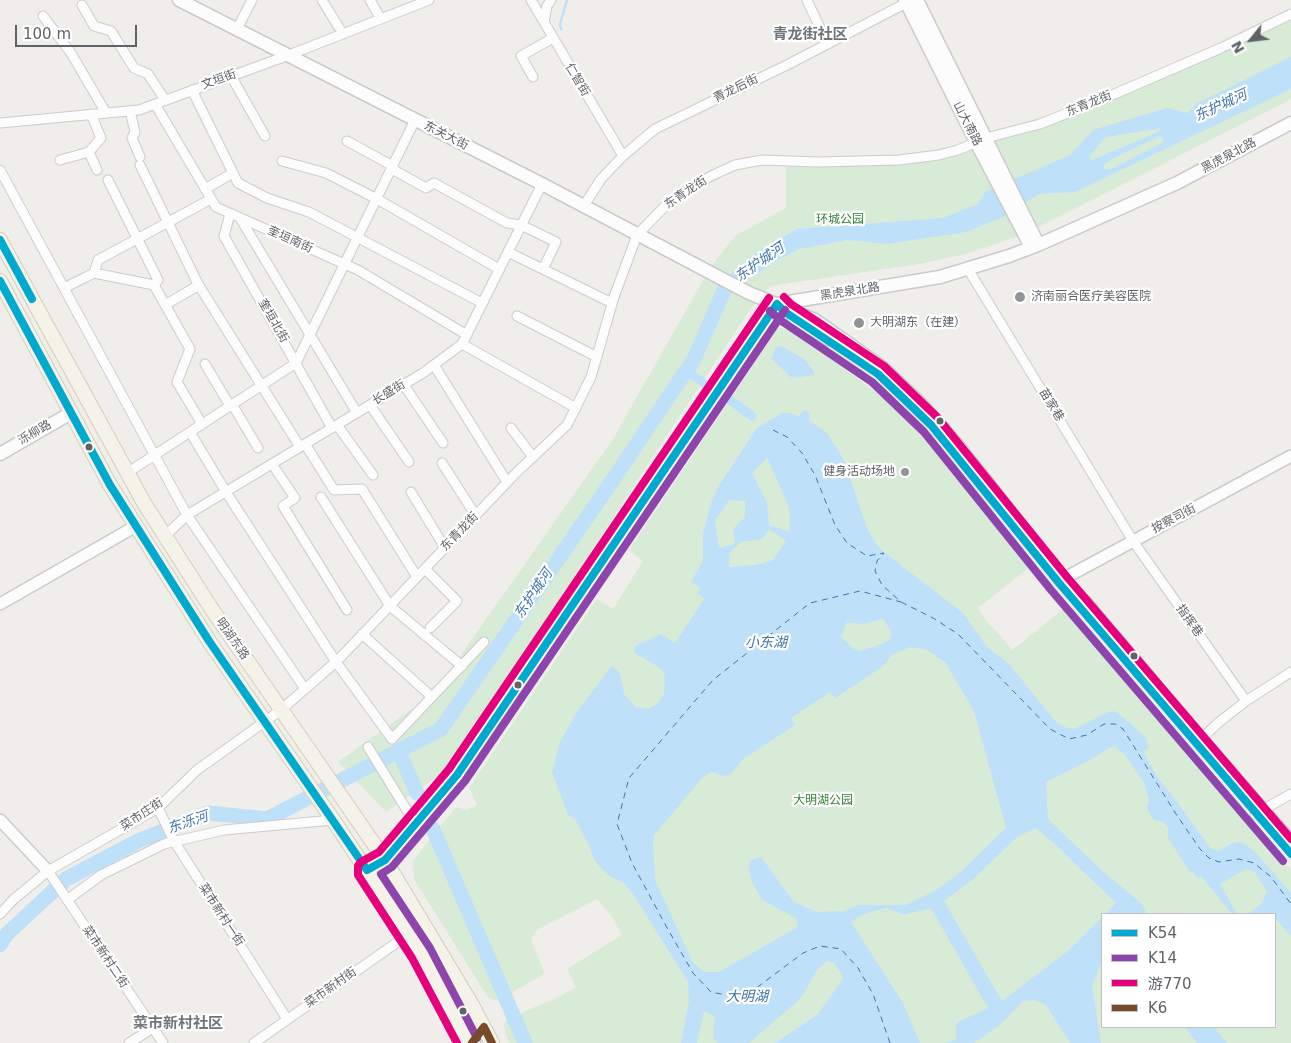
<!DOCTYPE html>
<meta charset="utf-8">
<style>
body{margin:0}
#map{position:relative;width:1291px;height:1043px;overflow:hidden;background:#efeeea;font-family:"DejaVu Sans","Noto Sans SC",sans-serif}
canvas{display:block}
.legend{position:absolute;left:1101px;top:913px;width:175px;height:115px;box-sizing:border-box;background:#fff;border:1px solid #bfc1c3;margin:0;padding:6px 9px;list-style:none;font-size:15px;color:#5f6368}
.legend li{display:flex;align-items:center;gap:10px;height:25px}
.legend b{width:25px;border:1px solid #bfc1c3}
.north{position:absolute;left:1226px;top:15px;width:50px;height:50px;-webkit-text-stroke:4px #fff;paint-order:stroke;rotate:241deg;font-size:14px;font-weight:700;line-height:20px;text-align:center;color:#5f6368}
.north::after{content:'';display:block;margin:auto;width:18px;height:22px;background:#5f6368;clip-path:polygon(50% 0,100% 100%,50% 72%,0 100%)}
.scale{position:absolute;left:15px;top:25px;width:122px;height:22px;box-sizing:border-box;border:2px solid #5f6368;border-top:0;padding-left:6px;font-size:15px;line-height:18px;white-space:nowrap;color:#5f6368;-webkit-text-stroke:4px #fff;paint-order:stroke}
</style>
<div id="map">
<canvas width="1291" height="1043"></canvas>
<ul class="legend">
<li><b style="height:6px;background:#00a9ce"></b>K54</li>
<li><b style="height:6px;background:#8e44ad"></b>K14</li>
<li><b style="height:6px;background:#e5007d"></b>游770</li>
<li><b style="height:6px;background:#7a4b2a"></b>K6</li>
</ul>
<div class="north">N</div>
<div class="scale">100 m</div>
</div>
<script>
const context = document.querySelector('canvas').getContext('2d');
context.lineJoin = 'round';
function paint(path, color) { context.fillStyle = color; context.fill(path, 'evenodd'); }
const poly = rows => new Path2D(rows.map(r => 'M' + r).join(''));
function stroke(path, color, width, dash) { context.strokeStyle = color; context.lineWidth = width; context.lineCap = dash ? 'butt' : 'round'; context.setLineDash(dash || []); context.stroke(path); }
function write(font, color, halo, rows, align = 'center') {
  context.font = font + ' "DejaVu Sans","Noto Sans SC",sans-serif'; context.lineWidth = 4.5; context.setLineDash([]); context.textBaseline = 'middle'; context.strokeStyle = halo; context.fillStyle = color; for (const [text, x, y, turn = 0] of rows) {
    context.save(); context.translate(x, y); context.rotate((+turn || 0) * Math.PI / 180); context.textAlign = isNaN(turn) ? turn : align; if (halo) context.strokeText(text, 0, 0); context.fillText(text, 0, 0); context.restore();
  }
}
paint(poly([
 [1291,14,1291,99,1025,234,966,254,919,264,770,286,749,311,447,770,386,812,338,762,434,693,613,439,710,268,735,236,786,208,786,167,940,161,1081,109],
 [778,328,786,329,840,365,910,418,1031,566,978,608,988,623,999,634,1012,650,1065,608,1118,669,1189,754,1291,870,1291,1043,510,1043,506,1036,504,1025,508,1018,557,998,576,987,567,969,622,935,612,917,597,899,537,930,532,938,532,943,544,971,543,975,500,999,494,1000,487,996,414,879,413,861,456,807,467,810,477,805,469,788,597,599,613,609,643,561,629,550],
 [1102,914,1275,914,1275,1027,1102,1027]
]), '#d8ebd6');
paint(poly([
 [1291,57,1291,89,1075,192,1039,194,1003,217,966,232,887,244,848,240,799,249,761,269,745,260,797,229,943,218,978,204,985,192,1070,155,1093,130,1167,108,1187,113,1196,104],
 [1160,128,1160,131,1090,161,1090,155,1106,137],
 [1160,136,1163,138,1162,143,1111,169,1104,169,1104,165,1112,159],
 [778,346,781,346,804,359,813,370,815,375,792,378,772,359,775,348],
 [782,413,788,413,805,418,827,433,844,460,867,528,875,543,885,553,963,613,987,647,1009,664,1056,722,1064,727,1075,729,1108,712,1114,711,1124,718,1145,737,1149,748,1143,751,1157,777,1175,799,1210,848,1218,851,1233,843,1239,842,1245,844,1255,852,1291,893,1291,936,1275,918,1275,914,1269,913,1267,914,1248,914,1262,903,1267,891,1254,871,1246,869,1220,884,1237,914,1232,914,1201,876,1197,878,1193,872,1190,872,1168,838,1168,827,1163,822,1154,820,1147,809,1149,799,1144,783,1126,756,1114,745,1092,759,1046,782,1048,819,1101,870,1141,903,1147,914,1105,914,1116,903,1055,844,1036,828,1017,837,972,880,944,901,1002,1001,1068,951,1102,917,1102,962,1092,985,1101,1043,1070,1043,1046,1005,1034,1000,1023,1001,1001,1024,974,1043,945,1043,956,1040,956,1025,958,1022,988,1008,931,908,904,915,887,908,864,914,851,922,903,1003,920,1043,775,1043,817,1015,839,985,843,976,834,963,827,961,817,970,801,998,749,1043,718,1043,713,1038,715,1017,704,1011,697,1043,681,1043,689,1000,688,982,633,894,624,883,611,877,600,867,593,858,590,847,575,819,568,815,552,772,560,742,578,710,612,666,620,673,624,694,636,707,649,709,658,703,664,694,665,680,664,672,657,666,638,655,634,652,634,649,637,645,661,634,675,643,705,598,697,593,700,588,691,582,703,561,703,533,711,503,720,484,757,428],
 [767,458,789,507,790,532,769,525,767,502,752,473],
 [729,500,745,501,745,517,733,529,735,544,719,548,715,521],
 [769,529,786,541,773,560,756,565,729,567,730,552,741,542,762,539],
 [883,619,891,631,890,639,882,644,859,651,854,649,841,637,847,622,862,624],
 [910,647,927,650,945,662,974,711,1006,828,962,871,935,891,906,905,858,905,844,911,817,912,793,901,761,857,750,860,749,867,751,880,762,900,796,918,798,927,719,972,704,972,692,961,655,880,653,844,654,835,703,777,712,772,723,776,731,774,743,759,795,725,791,718,830,692,835,698,882,667,892,655],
 [1185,1027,1214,1027,1227,1043,1197,1043]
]), '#bfe0f9');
stroke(poly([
 [561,29,560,24,567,0]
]), '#bfe0f9', 2.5);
stroke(poly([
 [686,370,705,384],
 [730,400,752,416],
 [805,415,805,418]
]), '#bfe0f9', 9);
stroke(poly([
 [399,752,417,793],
 [433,829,525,1043],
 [0,945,7,934,66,879,138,841,208,813,267,819,441,729,610,484,694,359,726,286,771,255]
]), '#bfe0f9', 15);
stroke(poly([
 [773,430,787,437,802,453,815,475,835,525,847,543,867,556,884,553,877,561,875,571,882,585,901,602,933,618,958,634,1050,729,1069,739,1087,735,1104,724,1115,724,1123,729,1176,814,1200,849,1209,858,1219,862,1239,859,1254,863,1271,877,1291,904],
 [890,1043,873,994,858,968,841,949,820,946,803,953,751,992,731,996,711,992,693,973,666,926,632,863,617,824,629,778,713,680,810,603,860,591,901,602]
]), '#4174aa', 1, [6, 5]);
const minor = poly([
 [322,0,343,34],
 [370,0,381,19],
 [531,0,544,22],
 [551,0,547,6,544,22,623,156],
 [807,0,827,43],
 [82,5,94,26,111,31,134,68,148,74,165,100],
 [43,16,71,53,106,113],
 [237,29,252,0],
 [231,76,265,136],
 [533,77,521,56,553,38],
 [192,90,238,183,267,198,309,212,482,303],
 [155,104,216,207,358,270,467,335],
 [130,111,135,132,132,138,140,157],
 [91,114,101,138,89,152,97,170],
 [0,123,139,110,289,55,429,0],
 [347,141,393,166],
 [60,160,89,152],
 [282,161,326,173,377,199,499,269],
 [140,165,198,284,300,447],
 [392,169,426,188,434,183,507,223,521,225,556,242,543,269],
 [0,170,187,515,305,689],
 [108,180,158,280,154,285],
 [205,189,233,173],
 [583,207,601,179,623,156,655,129,787,65,910,1],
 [230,214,224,236,332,428],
 [240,218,357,413],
 [508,252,612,303],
 [968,269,1133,541,1246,701],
 [94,273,98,260,211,199],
 [64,288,94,273,154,285,190,349,177,382,202,424],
 [165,305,199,285],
 [517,316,597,357],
 [462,344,576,408],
 [205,364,230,406],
 [434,365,507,482],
 [404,385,443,443],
 [232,404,258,448],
 [370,405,409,462],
 [337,425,373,475],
 [511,428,533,457],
 [190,432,226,492,336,662,392,739,484,642],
 [305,444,334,490,362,489,417,577],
 [442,463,476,516],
 [272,464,295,498,283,506,347,610],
 [127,473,296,363,415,120],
 [411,492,445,548],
 [321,497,390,606,462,666],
 [165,536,187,515,423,373,462,344,542,184],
 [425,569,457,601,430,628],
 [362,634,432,697],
 [1201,739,1218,723,1246,701,1291,672],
 [368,747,416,825],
 [158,808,174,841,287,1019],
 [1255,814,1291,794],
 [48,871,163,1043],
 [67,900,101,875,164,844,224,830,333,820],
 [0,914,14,899,48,871,158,808,197,770,281,710,338,660,516,473,567,425,591,377,614,297,637,235,669,202,711,176,735,165,762,160,817,162,899,160,939,155,958,150,986,138,1040,124,1103,99,1221,48,1291,14],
 [129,1043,153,1028],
 [254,1043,409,934]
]);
const tertiary = poly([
 [1061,580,1291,456],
 [0,604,136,526],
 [0,820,48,871],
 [472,1043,484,1027]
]);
const secondary = poly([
 [179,0,542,184,749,293,815,320,883,368,922,405,958,446,994,491,1061,580,1086,603,1201,739,1291,842],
 [905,0,976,142,1031,247],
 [917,0,1037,242],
 [794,318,828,339],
 [0,454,71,413],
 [367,870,385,860,416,825,457,775,516,687,551,638,777,304,940,277,1009,256,1038,245,1177,183,1291,123]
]);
const primary = poly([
 [0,240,144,503,213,611,385,860,472,1005,492,1043],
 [0,281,110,485,209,641,333,820,409,934,421,953,468,1043]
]);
stroke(minor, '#cbcccc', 11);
stroke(tertiary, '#cbcccc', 14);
stroke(secondary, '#cacacb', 15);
stroke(primary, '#d7ceb8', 16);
stroke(minor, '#fdfcfc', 9);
stroke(tertiary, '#fdfcfc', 11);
stroke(secondary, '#fdfcfc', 12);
stroke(primary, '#f4f2e9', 14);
stroke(poly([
 [0,240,32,299],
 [0,281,110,485,209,641,367,870,385,860,457,775,777,304],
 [777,304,785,312,878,374,931,425,1059,583,1291,854]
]), '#00a9ce', 8);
stroke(poly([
 [770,311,780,320,872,382,924,432,1051,590,1283,861],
 [477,1038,430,948,381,874,392,867,465,781,785,310]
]), '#8e44ad', 8);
stroke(poly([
 [784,297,791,304,884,366,938,418,1067,577,1291,839],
 [457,1043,412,958,358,875,358,866,361,862,379,852,449,769,769,298]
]), '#e5007d', 8);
stroke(poly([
 [472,1043,484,1027,492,1043]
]), '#7a4b2a', 8);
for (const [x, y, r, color] of [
 [1020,297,6,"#919496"],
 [859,323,6,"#919496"],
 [940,421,4.5,"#5f6368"],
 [89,447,4.5,"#5f6368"],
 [905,472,5,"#919496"],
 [1134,656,4.5,"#5f6368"],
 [518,685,4.5,"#5f6368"],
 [463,1011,4.5,"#5f6368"]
]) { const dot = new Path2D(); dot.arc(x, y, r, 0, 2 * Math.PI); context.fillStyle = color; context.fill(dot); stroke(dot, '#fff', 2); }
write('12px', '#5f6368', '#fff', [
 ["文垣街",219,80,-20],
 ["仁智街",577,80,59],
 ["青龙后街",736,89,-26],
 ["东青龙街",1089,104,-22],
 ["山大南路",967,124,63],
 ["东关大街",446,136,27],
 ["黑虎泉北路",1229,156,-28],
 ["东青龙街",686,193,-34],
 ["奎垣南街",290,240,24],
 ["黑虎泉北路",850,292,-9],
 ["奎垣北街",273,321,60],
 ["长盛街",389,393,-31],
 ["苗家巷",1051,405,59],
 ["泺柳路",35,433,-30],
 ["按察司街",1174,519,-28],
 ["东青龙街",460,532,-46],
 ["指挥巷",1189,621,55],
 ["明湖东路",232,639,55],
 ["菜市庄街",142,815,-33],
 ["菜市新村一街",221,915,57],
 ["菜市新村二街",105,957,56],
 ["菜市新村街",331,988,-35]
]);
write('12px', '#348238', '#fff', [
 ["环城公园",840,220],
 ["大明湖公园",823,801]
]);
write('12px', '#5f6368', '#fff', [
 ["济南丽合医疗美容医院",1031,297],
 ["大明湖东（在建）",870,323],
 ["健身活动场地",895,472,"right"]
], 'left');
write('italic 14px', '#4174aa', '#fff', [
 ["东护城河",1221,106,-25],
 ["东护城河",760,263,-35],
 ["东护城河",534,594,-56],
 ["小东湖",766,643],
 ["东泺河",188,823,-19],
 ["大明湖",747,997]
]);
write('bold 15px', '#70757a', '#fff', [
 ["青龙街社区",810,35],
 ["菜市新村社区",178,1024]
]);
</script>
